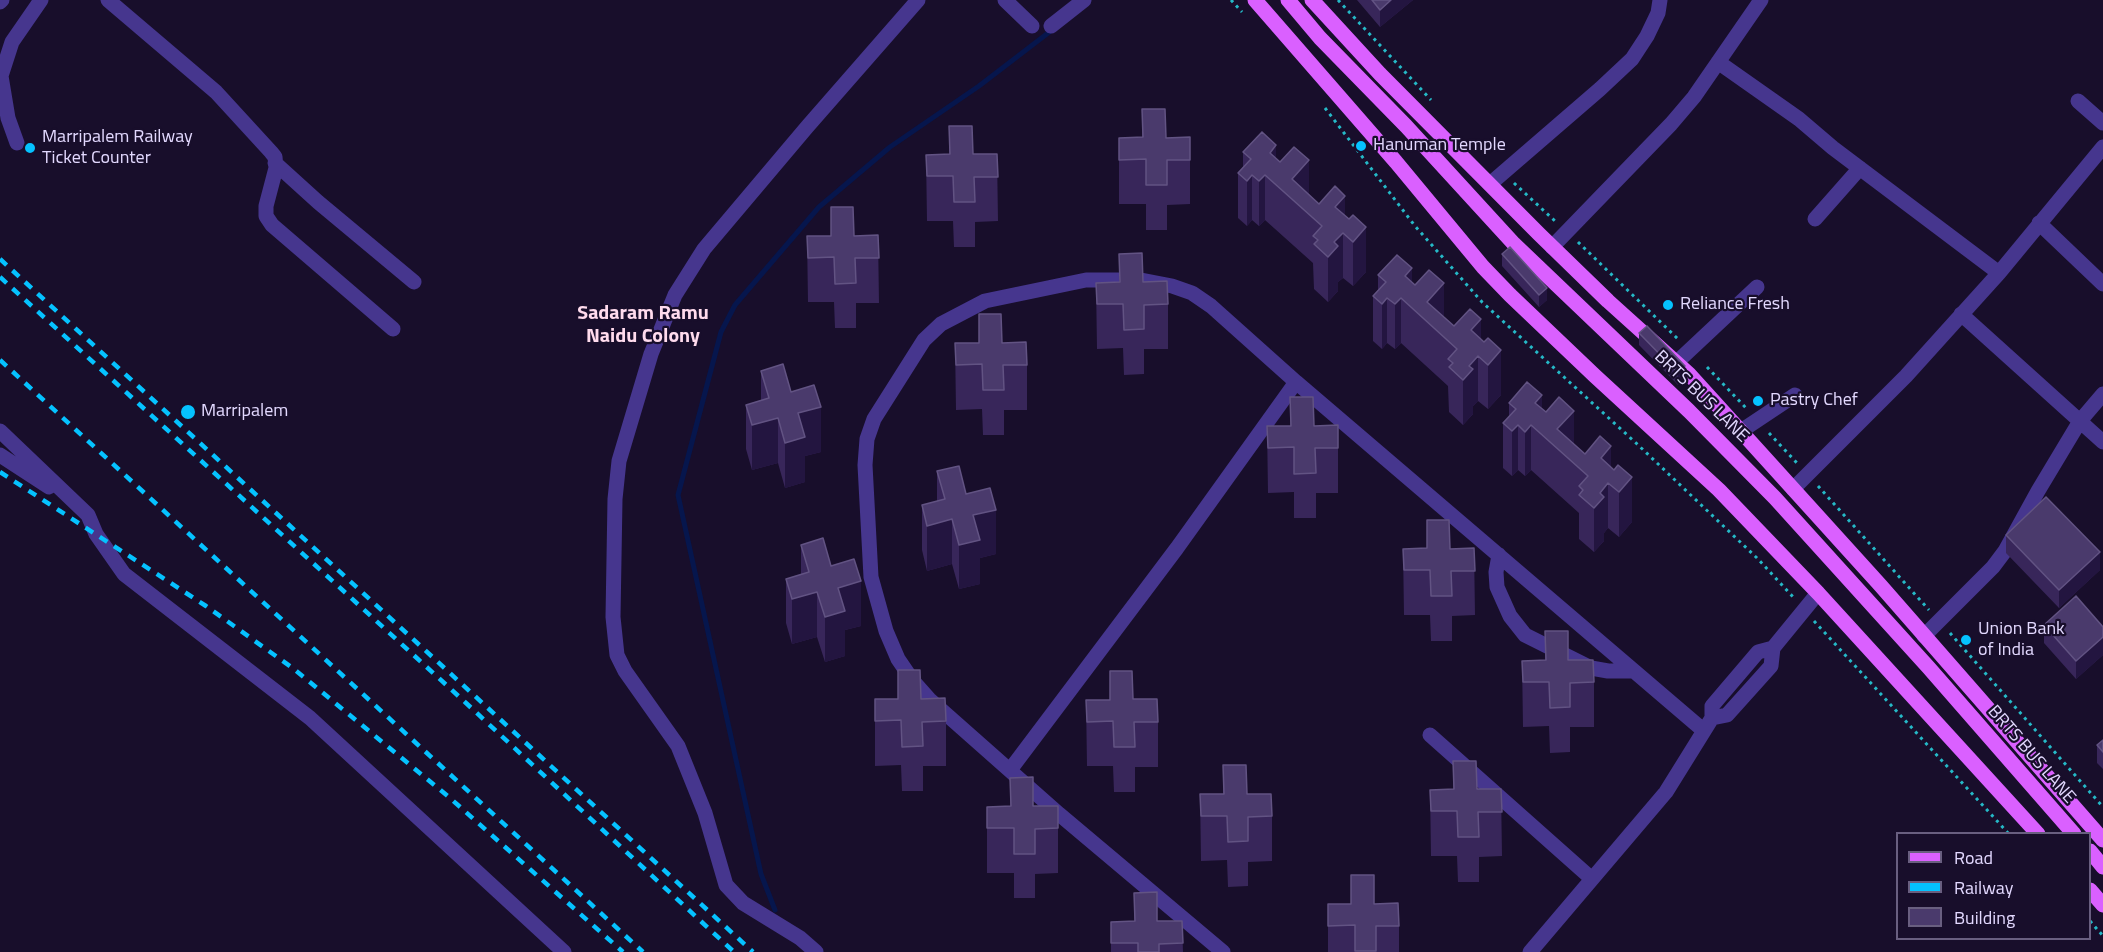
<!DOCTYPE html>
<style>
body{margin:0}
#map{position:relative;width:2103px;height:952px;overflow:hidden;background:#180e2b;font-family:"Titillium Web",sans-serif}
canvas{display:block}
.legend{position:absolute;left:1896px;top:832px;width:195px;height:108px;box-sizing:border-box;background:#180e2b;border:2px solid #695f80;margin:0;padding:8px 10px;list-style:none;font-size:18px;color:#e3d9ff}
.legend li{display:flex;align-items:center;gap:12px;height:30px}
.legend b{width:30px;border:2px solid #695f80}
</style>
<div id="map">
<canvas width="2103" height="952"></canvas>
<ul class="legend">
<li><b style="height:8px;background:#da60ff"></b>Road</li>
<li><b style="height:8px;background:#05c2ff"></b>Railway</li>
<li><b style="height:16px;background:#4a3a6c"></b>Building</li>
</ul>
</div>
<script>
const context = document.querySelector('canvas').getContext('2d');
context.lineJoin = 'round';
const poly = rows => new Path2D(rows.map(r => 'M' + r).join(''));
function stroke(path, color, width, dash) { context.strokeStyle = color; context.lineWidth = width; context.lineCap = dash ? 'butt' : 'round'; context.setLineDash(dash || []); context.stroke(path); }
function paint(path, color) { context.fillStyle = color; context.fill(path, 'evenodd'); }
function write(font, color, halo, rows, align = 'center') {
  context.font = font + ' "Titillium Web",sans-serif'; context.lineWidth = 4.5; context.setLineDash([]); context.textBaseline = 'middle'; context.strokeStyle = halo; context.fillStyle = color; for (const [text, x, y, turn = 0] of rows) {
    context.save(); context.translate(x, y); context.rotate((+turn || 0) * Math.PI / 180); context.textAlign = isNaN(turn) ? turn : align; if (halo) context.strokeText(text, 0, 0); context.fillText(text, 0, 0); context.restore();
  }
}
stroke(poly([
 [775,910,761,874,678,495,721,332,735,305,819,207,890,147,979,86,1052,30]
]), '#06164d', 5);
stroke(poly([
 [1231,0,1242,12],
 [1338,0,1431,100],
 [1325,108,1415,226,1482,302,1636,443,1757,558,1794,598],
 [1514,183,1555,221],
 [1578,242,1679,340],
 [1707,367,1746,408],
 [1769,433,1797,463],
 [1818,486,1929,610],
 [1814,621,2009,834],
 [1950,633,2103,807],
 [2090,921,2103,936]
]), '#25b9c7', 3, [3, 4.5]);
stroke(poly([
 [108,0,216,92,271,152,275,157,276,168,266,206,266,216,272,225,393,329],
 [1005,0,1032,26],
 [0,2,2,0],
 [1051,26,1084,0],
 [1718,62,1799,119,1833,148,1999,273],
 [2078,101,2103,123],
 [17,143,8,118,1,76,12,42,41,0],
 [275,163,318,202,414,282],
 [1490,184,1600,89,1632,59,1647,36,1658,13,1660,0],
 [1815,219,1860,168],
 [2039,223,2103,284],
 [1552,247,1671,124,1694,97,1761,0],
 [1961,314,2103,442],
 [1677,362,1757,287],
 [0,431,88,515,96,534,124,574,310,718,564,952],
 [1741,431,1795,395],
 [0,455,49,487],
 [1793,489,1906,376,1999,273,2103,147],
 [1499,555,1496,572,1497,587,1510,616,1525,635,1591,668,1608,671,1633,671],
 [1924,636,1993,567,2005,551,2038,491,2080,421,2103,394],
 [1712,718,1727,715,1771,666,1773,648],
 [1430,735,1592,879],
 [1010,770,1177,548,1296,382],
 [816,952,800,938,743,903,726,885,705,813,678,746,625,671,617,655,613,617,615,499,619,461,651,354,675,295,704,249,807,127,918,0],
 [1223,952,1059,814,929,699,913,681,898,659,886,631,871,577,865,465,867,439,874,419,924,340,941,324,985,301,1086,280,1141,280,1172,286,1192,293,1211,306,1296,382,1703,730],
 [1530,952,1666,792,1712,718,1712,706,1758,652,1773,648,1818,593]
]), '#46368e', 15);
stroke(poly([
 [1255,0,1396,162,1483,267,1510,295,1595,376,1719,490,1818,593,2038,834],
 [1288,0,1320,38,1406,126,1514,244,1689,411,1775,498,1929,668,2074,834],
 [1312,0,1380,74,1539,234,1608,301,1689,374,1881,586,2103,840],
 [2090,851,2103,867],
 [2090,890,2103,905]
]), '#da60ff', 15);
stroke(poly([
 [0,259,753,952],
 [0,277,466,703,734,952],
 [0,360,643,952],
 [0,472,206,606,294,669,450,798,623,952]
]), '#05c2ff', 4.5, [9, 8]);
paint(poly([
 [1357,0,1413,0,1380,27],
 [1142,109,1166,138,1190,160,1190,204,1167,205,1167,230,1146,230,1146,204,1119,204,1119,138,1142,137],
 [949,126,973,154,997,154,998,221,975,222,975,247,954,247,953,221,927,221,926,155,949,154],
 [1243,152,1276,159,1309,194,1319,204,1349,219,1366,272,1353,286,1343,278,1338,282,1338,291,1328,302,1314,289,1313,263,1265,220,1259,226,1252,220,1247,226,1238,218,1238,173,1243,167],
 [831,207,854,236,878,235,879,303,856,303,856,328,835,328,834,302,808,302,807,236,831,236],
 [1119,254,1143,282,1168,304,1168,349,1144,349,1144,374,1124,375,1123,348,1097,349,1096,283,1119,282],
 [1502,254,1547,300,1539,307,1502,266],
 [1378,275,1412,282,1444,317,1454,326,1481,340,1501,395,1488,409,1478,401,1473,406,1473,414,1463,425,1449,412,1448,386,1401,343,1395,349,1387,343,1382,349,1373,341,1373,296,1378,290],
 [979,314,1002,343,1027,365,1027,410,1004,410,1004,435,983,435,982,409,956,410,955,343,979,343],
 [1639,333,1685,378,1678,385,1639,345],
 [761,371,791,392,821,452,805,456,805,482,785,488,778,463,752,470,746,449,746,405,761,400],
 [1290,397,1314,426,1338,448,1338,493,1316,493,1316,518,1294,518,1294,492,1268,493,1267,426,1290,426],
 [1509,403,1542,409,1574,444,1585,454,1611,467,1632,522,1619,537,1608,528,1604,533,1604,541,1594,552,1579,539,1579,513,1531,470,1525,476,1518,470,1512,476,1503,468,1503,423,1509,417],
 [937,471,966,494,996,554,980,558,980,584,959,589,952,564,927,571,922,550,922,505,937,501],
 [1427,520,1450,549,1474,548,1475,615,1452,616,1452,641,1431,641,1430,615,1404,615,1403,549,1427,548],
 [2006,535,2100,570,2059,608,2006,553],
 [801,545,831,566,861,626,845,630,845,656,825,662,817,637,792,644,786,623,786,579,801,574],
 [2044,625,2103,627,2103,655,2076,679,2044,643],
 [1545,631,1568,660,1594,682,1594,727,1570,727,1570,752,1550,753,1549,726,1523,727,1522,661,1545,660],
 [898,670,921,699,946,721,946,766,923,766,923,791,902,791,901,765,875,766,875,699,898,699],
 [1110,671,1133,699,1158,722,1158,767,1135,767,1135,792,1114,792,1113,766,1087,766,1086,700,1110,700],
 [2103,740,2103,769,2097,763,2097,745],
 [1453,761,1477,789,1501,789,1502,856,1479,857,1479,882,1458,882,1457,856,1431,856,1430,790,1453,789],
 [1223,765,1247,794,1272,816,1272,861,1248,862,1248,886,1228,887,1227,860,1201,861,1200,794,1223,794],
 [1010,778,1033,806,1058,806,1058,873,1035,874,1035,898,1014,898,1014,873,987,873,987,807,1010,806],
 [1351,875,1374,904,1399,926,1399,952,1328,952,1328,904,1351,904],
 [1134,893,1157,921,1182,921,1183,952,1111,952,1111,922,1134,921]
]), '#38265a');
paint(poly([
 [1391,0,1413,0,1380,27,1380,10],
 [1276,145,1276,185,1270,153],
 [1309,160,1309,205,1292,179],
 [1252,175,1252,220,1247,226,1247,181],
 [1265,175,1265,220,1259,226,1259,181],
 [1345,196,1345,235,1343,233,1343,278,1338,282,1338,291,1328,302,1328,257,1335,207],
 [1366,227,1366,272,1353,286,1353,242],
 [1412,268,1412,308,1405,276],
 [1444,283,1444,328,1427,302],
 [1547,288,1547,300,1539,307,1539,295],
 [1387,298,1387,343,1382,349,1382,304],
 [1401,298,1401,343,1395,349,1395,304],
 [1481,319,1481,358,1478,356,1478,401,1473,406,1473,414,1463,425,1463,380,1471,330],
 [1501,350,1501,395,1488,409,1488,365],
 [1685,366,1685,378,1678,385,1678,373],
 [1542,395,1542,436,1535,403],
 [821,407,821,452,805,456,805,482,785,488,785,443,798,413],
 [1574,411,1574,455,1557,429],
 [778,418,778,463,752,470,752,425],
 [1518,425,1518,470,1512,476,1512,431],
 [1531,425,1531,470,1525,476,1525,432],
 [1611,446,1611,485,1608,483,1608,528,1604,533,1604,541,1594,552,1594,508,1601,458],
 [1632,477,1632,522,1619,537,1619,492],
 [996,510,996,554,980,558,980,584,959,589,959,545,973,515],
 [952,519,952,564,927,571,927,526],
 [2100,552,2100,570,2059,608,2059,590],
 [861,581,861,626,845,630,845,656,825,662,825,617,838,588],
 [817,592,817,637,792,644,792,599],
 [2103,637,2103,655,2076,679,2076,661]
]), '#231540');
const building = poly([
 [1372,0,1391,0,1380,10,1372,0],
 [1142,109,1165,109,1166,138,1190,137,1190,160,1167,160,1167,185,1146,185,1146,159,1119,160,1119,138,1143,137,1142,109],
 [949,126,972,126,973,154,997,154,998,177,974,177,975,202,954,202,953,176,927,176,926,155,950,154,949,126],
 [1262,132,1276,145,1270,153,1280,162,1294,147,1309,160,1292,179,1319,204,1335,186,1345,196,1335,207,1349,219,1353,215,1366,227,1353,242,1343,233,1334,242,1338,246,1328,257,1314,244,1318,240,1313,236,1322,226,1265,175,1259,181,1252,175,1247,181,1238,173,1251,159,1243,152,1262,132],
 [831,207,853,207,854,236,878,235,879,258,855,258,856,283,835,284,834,257,808,258,807,236,831,236,831,207],
 [1510,247,1547,288,1539,295,1502,254,1510,247],
 [1142,253,1143,282,1167,281,1168,304,1144,305,1144,329,1124,330,1123,304,1097,304,1096,283,1120,282,1119,254,1142,253],
 [1397,255,1412,268,1405,276,1415,285,1429,270,1444,283,1427,302,1454,326,1470,309,1481,319,1471,330,1484,342,1488,338,1501,350,1488,365,1478,356,1469,366,1473,369,1463,380,1449,367,1453,363,1448,359,1457,349,1401,298,1395,304,1387,298,1382,304,1373,296,1386,282,1378,275,1397,255],
 [979,314,1001,314,1002,343,1026,342,1027,365,1003,365,1004,390,983,390,982,364,956,365,955,343,979,343,979,314],
 [1647,326,1685,366,1678,373,1639,333,1647,326],
 [783,364,791,392,814,385,821,407,798,413,805,437,785,443,778,418,752,425,746,405,769,398,761,371,783,364],
 [1527,382,1542,395,1535,403,1546,412,1559,397,1574,411,1557,429,1585,454,1600,436,1611,446,1601,458,1614,470,1618,465,1632,477,1619,492,1608,483,1600,493,1604,497,1594,508,1579,495,1583,490,1579,486,1588,476,1531,425,1525,432,1518,425,1512,431,1503,423,1516,409,1509,403,1527,382],
 [1290,397,1313,397,1314,426,1338,425,1338,448,1315,448,1316,473,1294,474,1294,447,1268,448,1267,426,1291,426,1290,397],
 [959,466,966,494,990,488,996,510,973,515,980,540,959,545,952,519,927,526,922,505,945,499,937,471,959,466],
 [2046,497,2100,552,2059,590,2006,535,2046,497],
 [1427,520,1449,520,1450,549,1474,548,1475,571,1451,571,1452,596,1431,596,1430,570,1404,570,1403,549,1427,548,1427,520],
 [823,538,831,566,854,559,861,581,838,588,845,611,825,617,817,592,792,599,786,579,809,572,801,545,823,538],
 [2076,596,2103,627,2103,637,2076,661,2044,625,2076,596],
 [1545,631,1568,631,1568,660,1593,660,1594,682,1570,683,1570,707,1550,708,1549,682,1523,682,1522,661,1546,660,1545,631],
 [898,670,920,670,921,699,945,698,946,721,922,722,923,746,902,747,901,720,875,721,875,699,898,699,898,670],
 [1110,671,1132,671,1133,699,1157,699,1158,722,1134,722,1135,747,1114,747,1113,721,1087,722,1086,700,1110,700,1110,671],
 [2103,740,2103,752,2097,745,2103,740],
 [1453,761,1476,761,1477,789,1501,789,1502,812,1478,812,1479,837,1458,837,1457,811,1431,811,1430,790,1454,789,1453,761],
 [1223,765,1246,765,1247,794,1271,794,1272,816,1248,817,1248,841,1228,842,1227,816,1201,816,1200,794,1224,794,1223,765],
 [1033,777,1033,806,1058,806,1058,828,1035,829,1035,854,1014,854,1014,828,987,828,987,807,1011,806,1010,778,1033,777],
 [1351,875,1374,875,1374,904,1398,903,1399,926,1376,926,1376,951,1355,951,1355,925,1328,926,1328,904,1351,904,1351,875],
 [1157,892,1157,921,1182,921,1183,943,1159,944,1159,952,1138,952,1138,943,1111,943,1111,922,1135,921,1134,893,1157,892]
]);
paint(building, '#4a3a6c');
stroke(building, '#625383', 1.5);
for (const [x, y, r, color] of [
 [1361,146,6,"#05c2ff"],
 [30,148,6,"#05c2ff"],
 [1668,305,6,"#05c2ff"],
 [1758,401,6,"#05c2ff"],
 [188,412,8,"#05c2ff"],
 [1966,640,6,"#05c2ff"]
]) { const dot = new Path2D(); dot.arc(x, y, r, 0, 2 * Math.PI); context.fillStyle = color; context.fill(dot); stroke(dot, '#180e2b', 2); }
write('18px', '#e3d9ff', '#180e2b', [
 ["Marripalem Railway",42,138],
 ["Ticket Counter",42,159],
 ["Hanuman Temple",1373,146],
 ["Reliance Fresh",1680,305],
 ["Pastry Chef",1770,401],
 ["Marripalem",201,412],
 ["Union Bank",1978,630],
 ["of India",1978,651]
], 'left');
write('18px', '#e3d9ff', '#180e2b', [
 ["BRTS BUS LANE",1701,397,44],
 ["BRTS BUS LANE",2031,755,49]
]);
write('bold 20px', '#ffdbed', '#180e2b', [
 ["Sadaram Ramu",643,314],
 ["Naidu Colony",643,337]
]);
</script>
